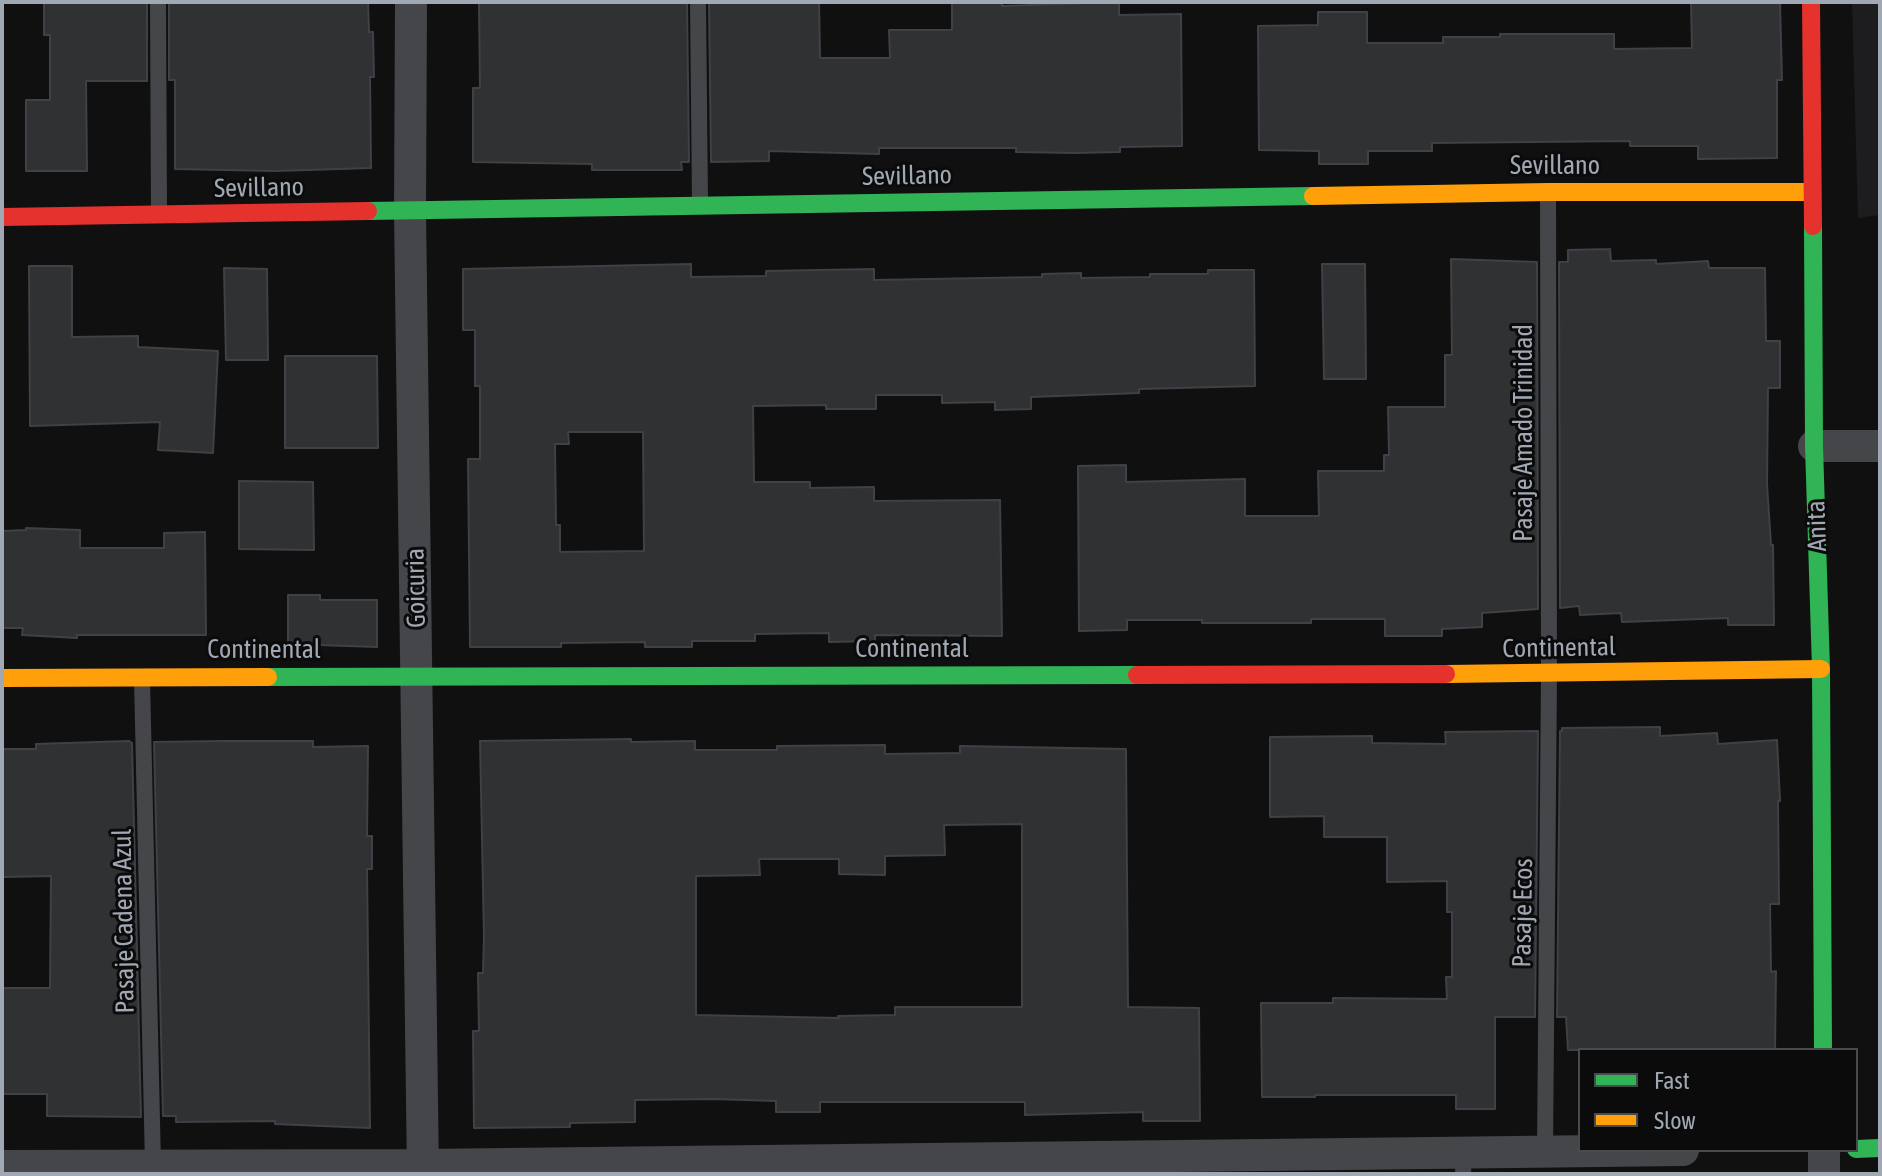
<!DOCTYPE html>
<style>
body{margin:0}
#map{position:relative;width:1882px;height:1176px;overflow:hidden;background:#101011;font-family:"Asap Condensed",sans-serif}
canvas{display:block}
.frame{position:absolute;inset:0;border:4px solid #a0a8b3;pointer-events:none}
.legend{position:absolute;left:1578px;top:1048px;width:280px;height:104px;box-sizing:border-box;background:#0b0b0c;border:2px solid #474a4f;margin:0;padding:10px 14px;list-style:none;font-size:24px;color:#a0a8b3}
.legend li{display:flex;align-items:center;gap:16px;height:40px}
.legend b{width:40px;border:2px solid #474a4f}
</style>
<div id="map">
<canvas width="1882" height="1176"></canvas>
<div class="frame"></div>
<ul class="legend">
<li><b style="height:10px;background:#30b455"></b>Fast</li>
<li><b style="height:10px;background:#ff9f0a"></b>Slow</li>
</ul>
</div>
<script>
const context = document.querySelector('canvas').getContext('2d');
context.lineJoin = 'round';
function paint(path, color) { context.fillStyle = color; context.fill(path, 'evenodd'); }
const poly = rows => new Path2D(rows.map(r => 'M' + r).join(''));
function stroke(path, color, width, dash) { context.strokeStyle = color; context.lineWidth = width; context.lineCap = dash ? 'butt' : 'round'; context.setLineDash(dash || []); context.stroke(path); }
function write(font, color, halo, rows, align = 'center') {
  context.font = font + ' "Asap Condensed",sans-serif'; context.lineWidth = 6; context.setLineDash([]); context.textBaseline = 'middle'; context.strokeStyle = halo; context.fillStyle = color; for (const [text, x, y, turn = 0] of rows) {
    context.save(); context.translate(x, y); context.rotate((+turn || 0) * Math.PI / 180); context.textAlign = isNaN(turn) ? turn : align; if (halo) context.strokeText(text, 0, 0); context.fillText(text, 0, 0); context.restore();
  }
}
paint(poly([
 [1852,2,1880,2,1880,215,1858,218]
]), '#1d1d1f');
const building = poly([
 [44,2,147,2,147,81,86,81,87,171,26,171,26,100,50,100,50,35,44,35,44,2],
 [169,2,368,2,369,32,373,32,374,77,370,77,371,168,275,171,175,169,175,80,169,80,169,2],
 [479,2,687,2,689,162,681,162,682,170,592,170,592,164,473,162,473,88,480,88,479,2],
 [709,2,819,2,820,58,890,58,889,30,952,30,952,2,1002,2,1002,6,1119,2,1119,15,1181,14,1182,146,1120,147,1120,152,1075,153,1016,152,1016,148,879,148,879,154,769,151,769,161,711,162,709,2],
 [1691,2,1780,2,1782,80,1777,80,1777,158,1698,159,1698,146,1630,146,1630,141,1432,143,1432,151,1368,151,1368,164,1319,164,1319,151,1259,150,1258,26,1318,25,1318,12,1367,12,1367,43,1443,43,1443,37,1500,37,1500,34,1614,34,1614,49,1692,48,1691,2],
 [1610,249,1611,261,1656,260,1656,264,1708,261,1709,268,1765,268,1766,341,1780,341,1780,388,1768,388,1767,484,1771,545,1773,545,1774,625,1728,625,1728,618,1622,622,1621,613,1580,615,1579,606,1560,608,1559,262,1568,262,1568,250,1610,249],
 [1451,259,1537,262,1538,609,1482,613,1482,627,1442,629,1442,636,1385,636,1385,619,1311,619,1311,623,1202,623,1202,620,1127,620,1127,630,1079,631,1078,466,1126,465,1126,482,1245,479,1245,516,1319,516,1318,471,1384,471,1384,455,1389,455,1388,407,1445,407,1445,355,1452,355,1451,259],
 [691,264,691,277,766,276,766,271,874,269,874,280,1042,277,1042,274,1081,273,1081,278,1150,277,1150,274,1208,274,1208,270,1254,270,1255,386,1139,389,1139,393,1031,397,1031,409,995,410,995,402,942,403,942,395,876,395,876,409,826,409,826,405,753,406,754,482,810,482,810,488,874,487,874,501,1000,500,1002,636,875,635,875,641,829,642,829,633,755,634,755,641,692,641,692,647,645,647,645,642,561,643,561,647,470,647,468,459,480,459,480,386,475,386,475,330,463,330,463,269,691,264],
 [568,432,643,432,644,551,560,552,560,525,556,525,555,444,569,444,568,432],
 [1322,264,1365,264,1366,379,1324,379,1322,264],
 [29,266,72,266,72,337,138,336,138,347,218,351,213,453,158,450,160,422,30,426,29,266],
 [224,268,267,269,268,360,226,360,224,268],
 [285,356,377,356,378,448,285,448,285,356],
 [239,481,313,482,314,550,239,549,239,481],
 [26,528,80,530,80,548,164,548,164,533,205,532,206,635,77,635,77,638,22,635,23,628,2,628,2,531,26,530,26,528],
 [288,595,320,595,320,600,377,600,377,647,288,644,288,595],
 [1660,727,1660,736,1717,733,1718,744,1777,740,1780,801,1778,801,1779,904,1770,904,1771,972,1776,971,1775,1050,1568,1050,1566,1017,1557,1017,1560,731,1562,731,1562,728,1660,727],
 [1538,731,1535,1017,1495,1017,1495,1109,1456,1109,1456,1095,1315,1095,1315,1097,1262,1097,1261,1003,1333,1003,1333,998,1447,999,1446,977,1452,977,1452,912,1447,912,1447,881,1387,882,1387,837,1324,837,1324,816,1270,817,1270,737,1372,736,1372,743,1446,744,1445,732,1538,731],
 [631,739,631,742,695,741,695,750,777,750,777,746,885,745,885,754,960,753,960,746,1126,749,1128,1007,1199,1008,1200,1121,1143,1121,1143,1112,1025,1115,1025,1102,820,1102,820,1112,776,1112,776,1101,714,1099,635,1100,635,1122,570,1123,570,1127,474,1128,473,1031,479,1031,478,973,483,973,484,937,480,741,631,739],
 [1022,824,1022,1007,895,1007,895,1015,838,1016,839,1018,696,1015,696,876,760,875,759,859,839,859,839,874,885,875,885,856,945,855,944,825,1022,824],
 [129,741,132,743,141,1117,47,1116,47,1094,2,1094,2,988,50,988,51,876,2,877,2,749,36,749,36,744,129,741],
 [221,741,313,741,313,747,368,746,367,836,372,836,372,869,367,869,370,1128,275,1124,275,1121,176,1122,176,1116,163,1116,154,742,221,741]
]);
paint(building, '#303133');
stroke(building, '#3e4145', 2);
stroke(poly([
 [158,2,159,214],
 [698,2,700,203],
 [142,679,153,1165],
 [1545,1151,1549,674,1548,193],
 [1463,1174,1464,1153]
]), '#444649', 16);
stroke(poly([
 [411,2,410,211,423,1174],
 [1814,446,1880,446],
 [1824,1150,1824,1174],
 [2,1166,423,1165,1683,1150]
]), '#444649', 32);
stroke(poly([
 [368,211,1313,196],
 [1813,226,1814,446,1821,669,1823,1050],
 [268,677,1137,675],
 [1856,1149,1880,1148]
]), '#30b455', 18);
stroke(poly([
 [1313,196,1548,192,1812,192],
 [1446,674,1821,669],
 [2,678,268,677]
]), '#ff9f0a', 18);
stroke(poly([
 [1811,2,1813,226],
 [2,217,368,211],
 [1137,675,1446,674]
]), '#e5322d', 18);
write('26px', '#a0a8b3', '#0b0b0c', [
 ["Sevillano",1555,166],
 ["Sevillano",907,176,-1],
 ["Sevillano",259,188,-1],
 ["Pasaje Amado Trinidad",1524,433,-90],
 ["Anita",1817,526,-92],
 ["Goicuria",416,588,-91],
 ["Continental",1559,648,-1],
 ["Continental",912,649],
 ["Continental",264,650],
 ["Pasaje Ecos",1523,913,-89],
 ["Pasaje Cadena Azul",124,921,-91]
]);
</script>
